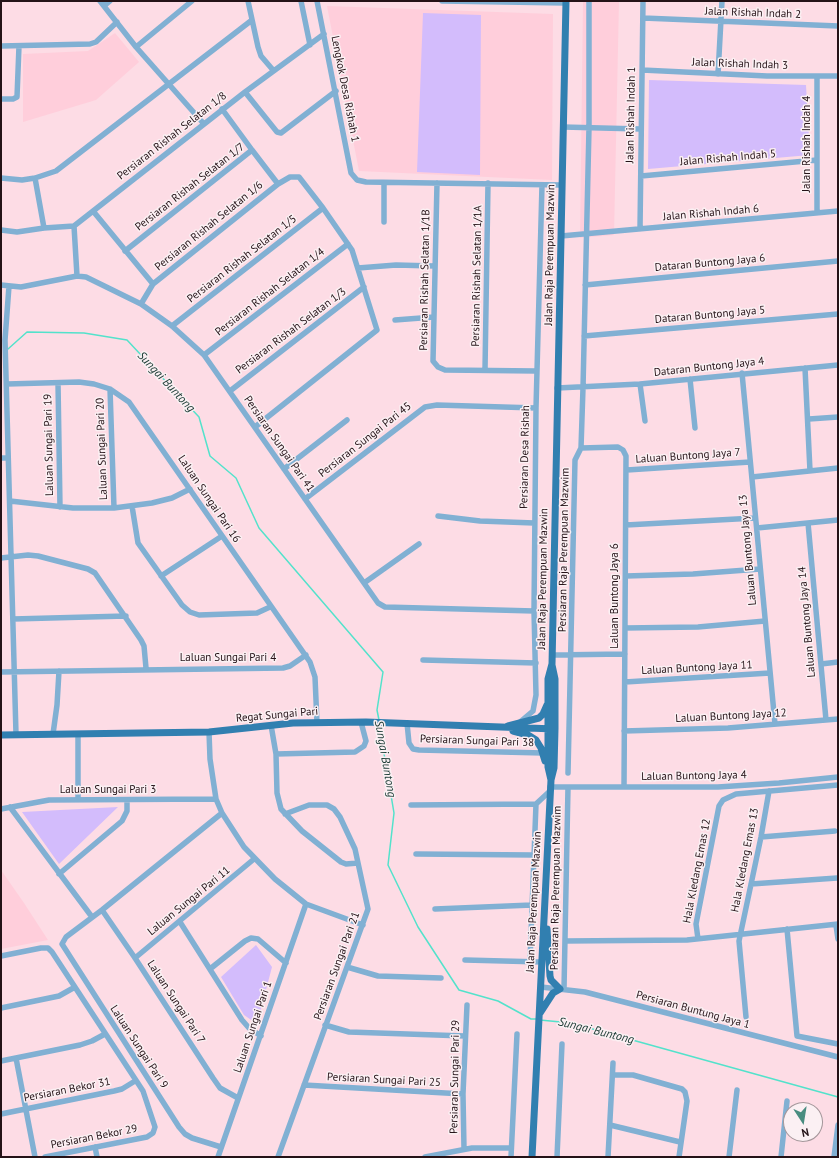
<!DOCTYPE html>
<style>
body{margin:0}
#map{position:relative;width:839px;height:1158px;overflow:hidden;background:#fddce5;font-family:"PT Sans",sans-serif}
canvas{display:block}
.frame{position:absolute;inset:0;border:2px solid #241217;pointer-events:none}
.north{position:absolute;left:783px;top:1102px;width:40px;height:40px;box-sizing:border-box;background:#fbf0f3;border:1px solid #a5979b;border-radius:50%;rotate:168deg;font-size:11px;font-weight:700;line-height:16px;text-align:center;color:#241217}
.north::after{content:'';display:block;margin:auto;width:14px;height:18px;background:#498d80;clip-path:polygon(50% 0,100% 100%,50% 72%,0 100%)}
</style>
<div id="map">
<canvas width="839" height="1158"></canvas>
<div class="frame"></div>
<div class="north">N</div>
</div>
<script>
const context = document.querySelector('canvas').getContext('2d');
context.lineJoin = 'round';
function paint(path, color) { context.fillStyle = color; context.fill(path, 'evenodd'); }
const poly = rows => new Path2D(rows.map(r => 'M' + r).join(''));
function stroke(path, color, width, dash) { context.strokeStyle = color; context.lineWidth = width; context.lineCap = dash ? 'butt' : 'round'; context.setLineDash(dash || []); context.stroke(path); }
function write(font, color, halo, rows, align = 'center') {
  context.font = font + ' "PT Sans",sans-serif'; context.lineWidth = 3; context.setLineDash([]); context.textBaseline = 'middle'; context.strokeStyle = halo; context.fillStyle = color; for (const [text, x, y, turn = 0] of rows) {
    context.save(); context.translate(x, y); context.rotate((+turn || 0) * Math.PI / 180); context.textAlign = isNaN(turn) ? turn : align; if (halo) context.strokeText(text, 0, 0); context.fillText(text, 0, 0); context.restore();
  }
}
paint(poly([
 [583,1,619,1,614,235,580,238],
 [327,6,553,14,552,180,359,171],
 [115,33,139,62,96,100,23,122,23,54,88,51],
 [1,870,24,903,48,940,1,949]
]), '#ffcedb');
paint(poly([
 [423,13,481,15,480,175,417,172],
 [649,80,806,85,810,155,648,169],
 [118,807,59,864,22,812],
 [256,945,272,967,257,1024,244,1015,221,977]
]), '#d3bcfc');
stroke(poly([
 [8,349,27,332,84,333,127,340,199,417,210,456,236,478,259,528,383,672,377,710,379,720],
 [379,724,394,813,388,865,418,927,459,990,498,1001,531,1019,537,1019],
 [540,1020,571,1023,838,1097]
]), '#53e2cb', 1.5);
stroke(poly([
 [100,1,136,47,204,124],
 [248,1,258,47,261,56,273,70],
 [301,1,310,45],
 [317,1,351,173,357,180,366,182,562,185],
 [442,1,566,3],
 [104,6,110,1],
 [643,18,838,26],
 [1,46,90,44,96,42,117,22],
 [136,47,192,1],
 [642,70,767,76,838,76],
 [718,74,722,1],
 [817,76,817,213],
 [245,92,277,132,281,133,336,91],
 [1,99,13,99,17,97,19,46],
 [222,109,252,150],
 [563,127,640,129],
 [641,176,817,160],
 [1,178,22,180,35,178,56,171,252,20],
 [35,178,44,228],
 [437,183,433,361,438,367,445,370,536,371],
 [93,211,153,284],
 [384,222,384,183],
 [640,229,643,1],
 [1,230,17,232,44,228,74,226],
 [561,236,838,211],
 [125,251,252,150,278,184],
 [358,268,396,265,434,266],
 [77,276,74,226,245,92,324,34],
 [1,285,21,287,77,276,86,277,141,304,172,326,204,355,378,603,385,607,534,611],
 [585,285,838,261],
 [9,286,5,340,16,734],
 [141,304,153,284,278,184,290,177,299,177,323,208,352,250,377,330,255,427],
 [395,320,434,317],
 [172,326,323,208],
 [584,336,838,314],
 [204,355,348,244],
 [805,368,810,471],
 [485,370,488,183],
 [742,373,775,724],
 [690,379,695,428],
 [58,383,60,507],
 [7,384,79,382,94,384,110,389,129,402,310,662,315,677,317,723],
 [640,384,645,421],
 [557,388,640,384,838,365],
 [110,389,114,508],
 [230,391,364,287],
 [809,419,838,417],
 [581,448,618,447,623,450,626,456,624,787],
 [1,458,8,458],
 [284,469,347,420],
 [627,470,750,462],
 [752,477,838,468],
 [305,499,425,407,437,405,536,408],
 [10,501,73,508,114,508,152,503,172,498,190,489],
 [132,506,138,543,182,605,190,612,199,615,257,613,270,607],
 [438,516,480,521,534,523],
 [808,523,826,720],
 [626,525,755,518],
 [757,528,838,520],
 [1,558,28,555,38,556,88,569,95,573,141,640,144,646,146,668],
 [161,576,222,536],
 [626,576,693,574,760,569],
 [364,583,419,544],
 [13,619,126,616],
 [625,628,698,627,765,621],
 [552,655,625,654],
 [423,660,536,663],
 [821,664,838,662],
 [1,672,283,668,290,666,306,655],
 [625,682,770,673],
 [520,722,533,711,536,695,534,611,536,408,542,185],
 [407,723,409,743,413,749,419,750,543,753],
 [271,725,276,754,277,793,281,809,302,831,341,862,346,864,358,863],
 [624,731,728,728,838,719],
 [209,732,210,759,216,799,222,813,244,847,275,879,306,904,363,925],
 [53,734,57,705,59,671],
 [78,734,78,800],
 [276,754,355,752,364,746,366,741,361,722],
 [568,773,575,460,581,448,583,388,589,128,589,1],
 [550,787,718,787,779,783,838,777],
 [411,805,536,804],
 [10,807,92,917],
 [1,809,49,800,216,799],
 [761,837,835,831],
 [416,854,533,855],
 [59,874,122,821,127,811,127,800],
 [751,884,837,878],
 [435,909,532,905],
 [102,910,135,958,213,1078,220,1088,238,1098],
 [180,922,242,1020,249,1028,261,1036],
 [836,925,838,939],
 [787,929,797,1036,838,1044],
 [698,939,696,924,719,806,723,800,736,794,838,785],
 [565,941,687,940,838,924],
 [1,956,41,948,48,948,52,952,143,1091,155,1127,153,1133,147,1137,45,1157],
 [135,958,254,859],
 [465,960,542,962],
 [530,961,536,804,550,791],
 [347,967,378,976,441,978],
 [210,969,245,941,251,938,258,939,286,963],
 [541,987,585,992,838,1057],
 [564,989,568,787],
 [1,1008,59,996,75,987],
 [746,1017,739,941,761,837,769,791],
 [325,1025,349,1032,465,1036],
 [16,1058,35,1157],
 [1,1061,80,1045,92,1041,105,1034],
 [613,1075,633,1075,682,1089,685,1092,687,1101,679,1157],
 [304,1085,463,1094],
 [1,1114,114,1091,122,1089,135,1081],
 [610,1125,680,1142],
 [95,1147,97,1157],
 [221,1147,192,1138,185,1134,179,1127,62,944,66,937,102,910,222,813],
 [464,1149,463,1094,467,1005],
 [218,1157,306,904],
 [278,1157,368,909,355,849,340,817,334,809,327,805,309,805,285,814],
 [425,1157,472,1148,511,1148],
 [511,1157,517,1034],
 [557,1157,562,1044],
 [608,1157,613,1063],
 [729,1157,737,1090],
 [781,1157,787,1101],
 [834,1157,838,1125]
]), '#81b0d3', 5.5);
stroke(poly([
 [508,726,539,718,543,714,547,705],
 [513,731,528,735,536,740,541,748,545,761],
 [1,735,209,732,293,723,366,722,555,729],
 [551,780,554,768,555,729,555,679,552,665],
 [540,1013,553,993,560,989,551,980,550,976,547,929],
 [532,1157,551,780,548,767,548,679,552,664,566,1]
]), '#317fb0', 7);
write('11px', '#241217', '#fbf0f3', [
 ["Jalan Rishah Indah 2",753,13,2],
 ["Jalan Rishah Indah 3",740,64,2],
 ["Lengkok Desa Rishah 1",345,89,79],
 ["Jalan Rishah Indah 1",631,115,-89],
 ["Persiaran Rishah Selatan 1/8",172,136,-38],
 ["Jalan Rishah Indah 4",807,144,-90],
 ["Jalan Rishah Indah 5",728,158,-5],
 ["Persiaran Rishah Selatan 1/7",190,187,-38],
 ["Jalan Rishah Indah 6",711,213,-5],
 ["Persiaran Rishah Selatan 1/6",209,226,-39],
 ["Jalan Raja Perempuan Mazwin",550,255,-89],
 ["Persiaran Rishah Selatan 1/5",242,259,-38],
 ["Dataran Buntong Jaya 6",710,263,-5],
 ["Persiaran Rishah Selatan 1/1A",477,276,-89],
 ["Persiaran Rishah Selatan 1/1B",425,280,-89],
 ["Persiaran Rishah Selatan 1/4",270,292,-38],
 ["Dataran Buntong Jaya 5",710,315,-5],
 ["Persiaran Rishah Selatan 1/3",291,331,-37],
 ["Dataran Buntong Jaya 4",709,367,-6],
 ["Persiaran Sungai Pari 45",365,440,-38],
 ["Persiaran Sungai Pari 41",279,444,55],
 ["Laluan Sungai Pari 19",49,445,-91],
 ["Laluan Sungai Pari 20",102,449,-92],
 ["Laluan Buntong Jaya 7",688,456,-4],
 ["Persiaran Desa Rishah",525,457,-89],
 ["Laluan Sungai Pari 16",209,499,56],
 ["Persiaran Raja Perempuan Mazwim",564,550,-89],
 ["Laluan Buntong Jaya 13",748,550,-95],
 ["Jalan Raja Perempuan Mazwin",543,579,-89],
 ["Laluan Buntong Jaya 6",615,596,-90],
 ["Laluan Buntong Jaya 14",807,622,-95],
 ["Laluan Sungai Pari 4",228,658],
 ["Laluan Buntong Jaya 11",697,668,-3],
 ["Regat Sungai Pari",277,715,-5],
 ["Laluan Buntong Jaya 12",731,716,-3],
 ["Persiaran Sungai Pari 38",477,741,2],
 ["Laluan Buntong Jaya 4",694,776,-1],
 ["Laluan Sungai Pari 3",108,790],
 ["Hala Kledang Emas 13",745,860,-79],
 ["Hala Kledang Emas 12",697,871,-79],
 ["Persiaran Raja Perempuan Mazwim",556,888,-89],
 ["Laluan Sungai Pari 11",189,901,-39],
 ["Jalan Raja Perempuan Mazwin",534,902,-87],
 ["Persiaran Sungai Pari 21",337,966,-70],
 ["Laluan Sungai Pari 7",176,1002,57],
 ["Persiaran Buntung Jaya 1",693,1010,15],
 ["Laluan Sungai Pari 1",253,1027,-71],
 ["Laluan Sungai Pari 9",139,1047,57],
 ["Persiaran Sungai Pari 29",455,1077,-89],
 ["Persiaran Sungai Pari 25",384,1080,3],
 ["Persiaran Bekor 31",67,1090,-11],
 ["Persiaran Bekor 29",94,1137,-11]
]);
write('italic 12px', '#203e38', '#fbf0f3', [
 ["Sungai Buntong",166,382,47],
 ["Sungai Buntong",385,759,80],
 ["Sungai Buntong",596,1031,14]
]);
</script>
